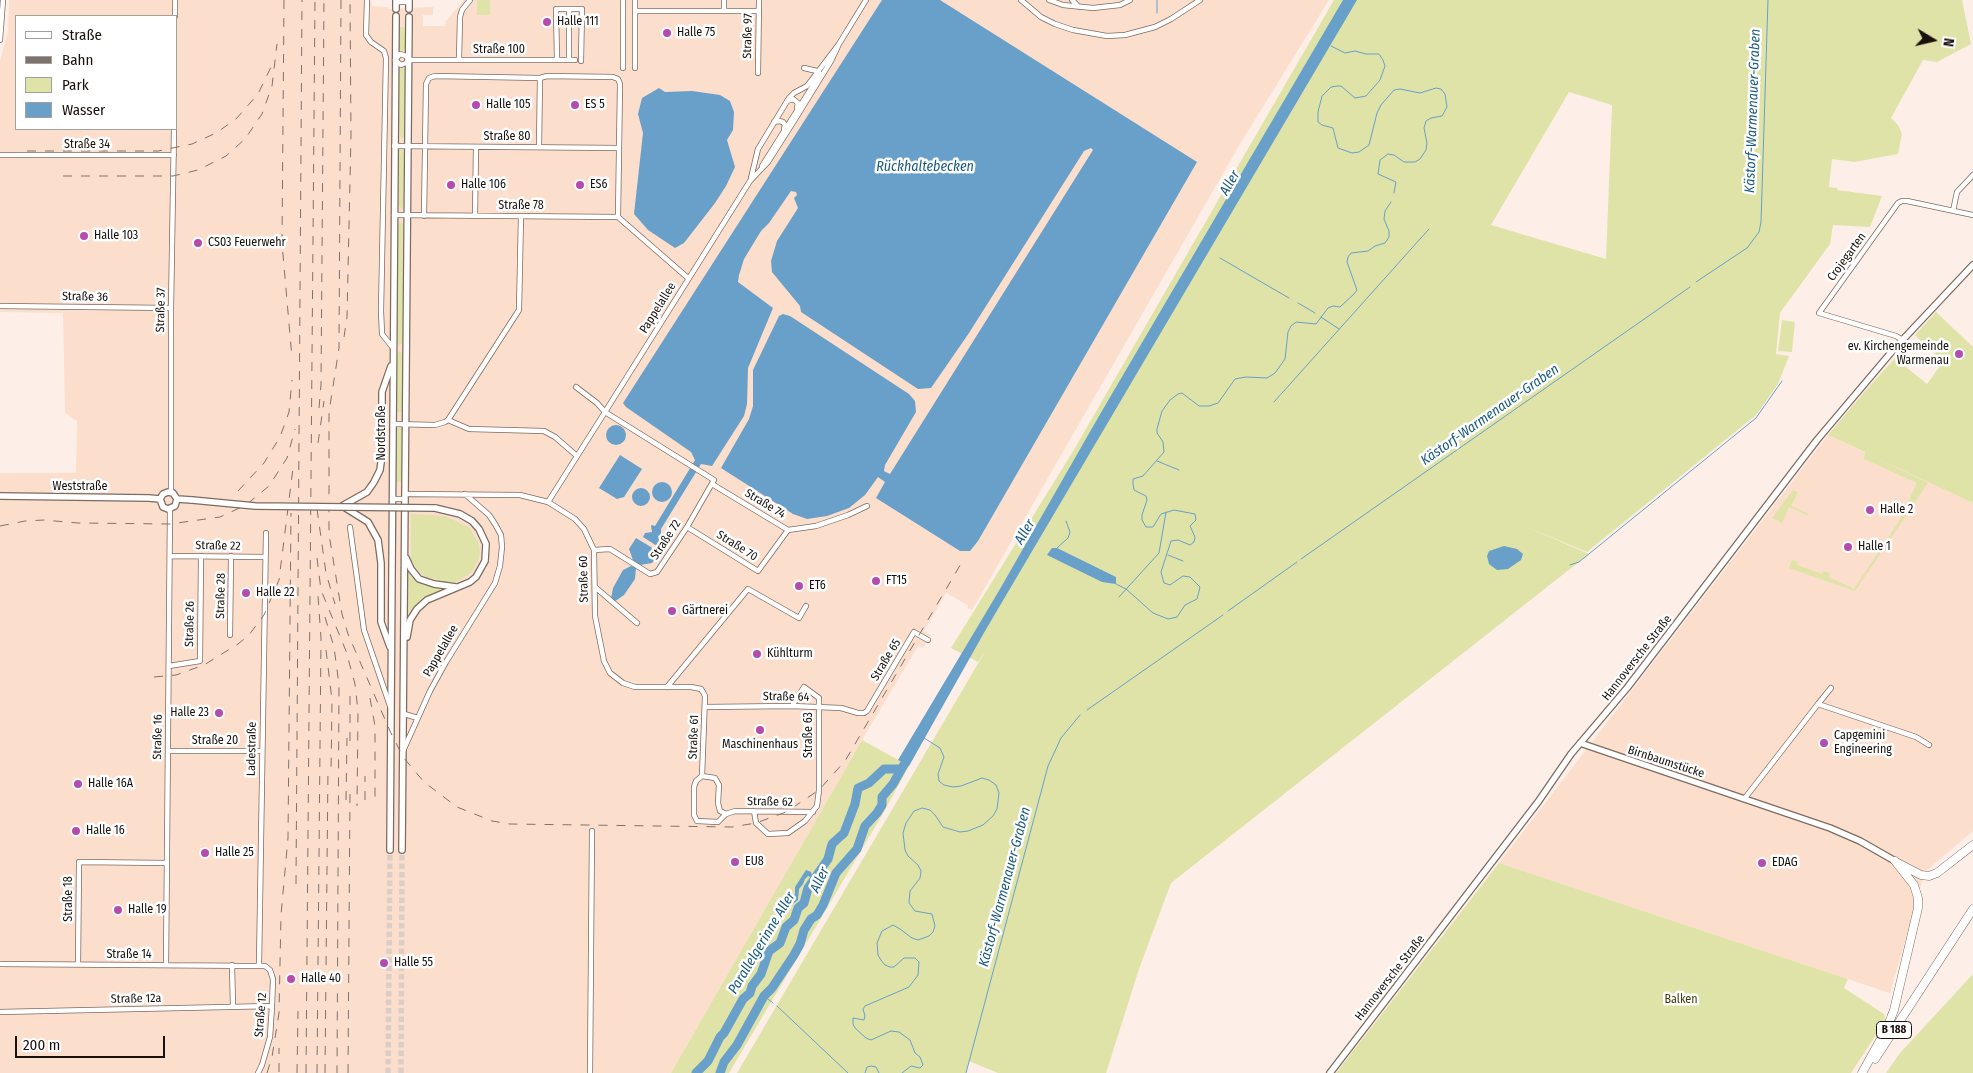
<!DOCTYPE html>
<meta charset="utf-8">
<style>
body{margin:0}
#map{position:relative;width:1973px;height:1073px;overflow:hidden;background:#fdefe7;font-family:"Fira Sans Condensed",sans-serif}
canvas{display:block}
.legend{position:absolute;left:15px;top:15px;width:162px;height:115px;box-sizing:border-box;background:#fff;border:1px solid #a3a09e;margin:0;padding:6px 9px;list-style:none;font-size:15px;color:#18110c}
.legend li{display:flex;align-items:center;gap:10px;height:25px}
.legend b{width:25px;border:1px solid #a3a09e}
.north{position:absolute;left:1908px;top:15px;width:50px;height:50px;-webkit-text-stroke:4px #fff;paint-order:stroke;rotate:99deg;font-size:14px;font-weight:700;line-height:20px;text-align:center;color:#18110c}
.north::after{content:'';display:block;margin:auto;width:18px;height:22px;background:#18110c;clip-path:polygon(50% 0,100% 100%,50% 72%,0 100%)}
.scale{position:absolute;left:15px;top:1036px;width:150px;height:22px;box-sizing:border-box;border:2px solid #18110c;border-top:0;padding-left:6px;font-size:15px;line-height:18px;white-space:nowrap;color:#18110c;-webkit-text-stroke:4px #fff;paint-order:stroke}
</style>
<div id="map">
<canvas width="1973" height="1073"></canvas>
<ul class="legend">
<li><b style="height:6px;background:#fff"></b>Straße</li>
<li><b style="height:6px;background:#7d736d"></b>Bahn</li>
<li><b style="height:14px;background:#dfe3a8"></b>Park</li>
<li><b style="height:14px;background:#68a0c9"></b>Wasser</li>
</ul>
<div class="north">N</div>
<div class="scale">200 m</div>
</div>
<script>
const context = document.querySelector('canvas').getContext('2d');
context.lineJoin = 'round';
function paint(path, color) { context.fillStyle = color; context.fill(path, 'evenodd'); }
const poly = rows => new Path2D(rows.map(r => 'M' + r).join(''));
function stroke(path, color, width, dash) { context.strokeStyle = color; context.lineWidth = width; context.lineCap = dash ? 'butt' : 'round'; context.setLineDash(dash || []); context.stroke(path); }
function write(font, color, halo, rows, align = 'center') {
  context.font = font + ' "Fira Sans Condensed",sans-serif'; context.lineWidth = 5; context.setLineDash([]); context.textBaseline = 'middle'; context.strokeStyle = halo; context.fillStyle = color; for (const [text, x, y, turn = 0] of rows) {
    context.save(); context.translate(x, y); context.rotate((+turn || 0) * Math.PI / 180); context.textAlign = isNaN(turn) ? turn : align; if (halo) context.strokeText(text, 0, 0); context.fillText(text, 0, 0); context.restore();
  }
}
paint(poly([
 [9,0,371,0,372,6,388,7,388,9,433,7,433,15,423,15,423,26,445,26,446,21,464,0,1329,0,1240,144,972,610,968,608,968,605,946,593,924,631,931,635,923,648,918,646,862,740,671,1073,0,1073,0,473,76,473,77,421,65,413,63,313,0,312,0,61,8,31],
 [16,16,176,16,176,129,16,129],
 [1828,435,1973,503,1973,831,1925,872,1890,993,1499,863]
]), '#fcdecd');
paint(poly([
 [477,0,490,0,490,15,477,15],
 [1334,0,1962,0,1971,44,1937,62,1923,60,1891,118,1898,125,1902,134,1898,154,1854,162,1832,159,1829,187,1837,188,1837,190,1882,196,1870,227,1833,225,1830,244,1780,313,1776,354,1789,356,1778,384,1756,415,1587,552,1522,525,1589,554,1171,883,1139,969,1106,1073,998,1073,969,1061,966,1073,737,1073,986,650,978,662,951,648,1072,453],
 [1569,92,1612,105,1606,259,1491,225],
 [400,27,403,27,406,30,406,50,402,52,398,50,399,29],
 [402,67,405,70,404,136,402,139,400,136,398,78,398,69],
 [401,149,404,152,404,206,402,209,399,206,399,180,397,156,397,151],
 [400,222,405,224,404,341,400,345,396,342,397,226],
 [1936,312,1973,347,1973,503,1870,455,1928,483,1855,591,1789,568,1792,560,1798,562,1797,565,1822,574,1823,571,1830,573,1829,577,1854,589,1898,523,1917,483,1864,459,1865,452,1828,435,1866,390,1895,358,1927,384,1943,362,1915,335],
 [1782,320,1795,322,1792,352,1778,351],
 [400,351,403,354,403,412,397,412,396,354],
 [396,428,403,428,403,482,396,482],
 [1793,490,1798,492,1791,506,1809,514,1807,515,1789,507,1782,523,1772,518],
 [411,514,445,516,469,527,479,544,480,554,477,563,471,573,456,582,446,582,426,577,419,572,411,560],
 [408,573,413,578,424,584,447,589,424,597,413,607,407,616],
 [862,740,909,766,881,817,729,1073,671,1073],
 [1499,863,1848,979,1844,988,1884,1014,1885,1021,1851,1073,1336,1073],
 [1973,974,1973,1073,1886,1073,1900,1053]
]), '#dfe3a8');
paint(poly([
 [882,0,940,0,1197,162,978,541,970,551,960,551,876,498,885,482,878,477,865,495,849,508,827,516,807,519,793,514,721,468,749,419,753,406,753,370,779,316,783,314,790,316,909,394,915,401,916,412,885,465,884,471,890,474,1093,150,1091,148,1084,151,969,333,931,388,918,389,801,312,800,306,772,272,771,261,777,241,798,208,794,198,797,195,796,192,791,191,769,223,761,231,744,259,739,275,738,282,773,308,748,368,747,404,744,416,712,466,701,464,661,529,661,534,658,536,660,542,657,546,643,537,645,533,652,532,651,526,652,525,655,526,695,460,691,452,626,407,623,403],
 [1343,0,1357,0,985,631,909,766,898,760,1000,589,1099,416],
 [659,88,665,92,692,91,720,95,730,101,734,112,733,130,727,140,735,167,726,186,715,203,684,243,675,248,648,230,634,214,643,133,638,114,642,98],
 '606 435a10 10 0 1 1 20 0a10 10 0 1 1-20 0Z',
 [620,455,642,469,624,497,617,499,599,488],
 '652 492a10 10 0 1 1 20 0a10 10 0 1 1-20 0Z',
 '632 497a9 9 0 1 1 18 0a9 9 0 1 1-18 0Z',
 [636,538,659,552,658,556,652,563,640,565,633,560,629,549],
 [1504,546,1517,549,1523,554,1521,560,1508,569,1497,570,1489,564,1487,556,1489,551],
 [1052,548,1057,548,1116,577,1116,584,1102,582,1047,555],
 [631,566,636,568,635,579,624,595,614,602,611,599,613,588,623,570],
 [806,870,811,872,813,878,808,876,805,879,803,884,799,889,798,900,793,904,790,899,795,894,795,887]
]), '#68a0c9');
stroke(poly([
 [1157,13,1157,0],
 [1331,46,1345,53,1355,51,1366,54,1379,54,1383,60,1385,66,1380,80,1366,96,1355,98,1341,86,1337,86,1331,87,1322,96,1318,112,1318,122,1322,125,1333,128,1338,148,1352,153,1359,152,1369,145,1377,113,1381,105,1394,90,1400,89,1420,93,1436,88,1441,89,1445,94,1447,107,1442,116,1431,118,1426,121,1424,128,1427,143,1426,150,1420,159,1415,162,1404,162,1394,155,1388,154,1380,160,1378,174,1396,182,1394,193],
 [1220,258,1289,298],
 [1696,282,1747,248,1759,232,1761,222,1768,0],
 [1298,303,1315,313],
 [1321,317,1339,329],
 [1274,402,1429,229],
 [1157,461,1179,470],
 [1057,548,1068,538,1070,532,1066,521],
 [1168,555,1183,561],
 [1301,559,1690,287],
 [1570,565,1579,562,1756,418,1782,381],
 [1116,584,1126,589,1153,613,1168,619,1177,617,1185,605,1197,599,1200,587,1190,577,1183,576,1170,585,1164,583,1161,572,1171,541,1178,540,1190,545,1194,542,1195,537,1190,526,1196,520,1195,514,1174,510,1161,514,1153,527,1146,527,1142,520,1142,515,1147,500,1146,496,1134,490,1133,484,1133,479,1143,476,1164,452,1163,442,1157,433,1157,429,1162,411,1170,400,1178,394,1182,393,1199,406,1209,406,1218,403,1235,379,1246,377,1267,378,1275,373,1285,359,1288,332,1291,326,1296,322,1316,324,1328,308,1333,306,1340,307,1354,294,1357,290,1347,262,1348,257,1351,253,1368,251,1375,246,1385,243,1389,237,1389,231,1384,219,1385,211,1391,202],
 [1119,597,1159,553,1166,512],
 [1228,611,1297,562],
 [1087,710,1223,615],
 [764,996,773,1003],
 [777,1006,848,1073],
 [865,1073,867,1067,871,1066,876,1067,879,1073],
 [902,1073,911,1066,920,1068,923,1065,920,1057,915,1053,910,1040,899,1032,891,1031,871,1040,866,1038,855,1028,853,1024,853,1018,864,1020,865,1016,863,1009,865,1006,909,987,918,975,919,962,915,958,904,958,894,967,890,967,885,965,881,960,878,955,877,943,882,931,893,925,900,929,912,938,918,940,929,936,933,932,935,926,932,914,915,911,909,903,910,891,920,878,921,871,918,865,908,856,905,850,903,833,906,823,914,811,922,808,930,810,935,815,943,827,960,832,968,831,983,825,993,816,997,809,999,793,996,785,989,780,982,778,961,786,953,787,944,785,939,781,938,774,944,757,940,748,924,738],
 [966,1073,1048,766,1061,738,1080,715]
]), '#68a0c9', 1);
stroke(poly([
 [696,1073,708,1061,720,1037,724,1033,743,999,750,993,752,986,761,974,769,951,780,943,786,927,794,920,798,908,804,903,808,888,828,859,832,844,844,833,855,804,858,788,869,783,884,769,901,769],
 [720,1073,724,1062,737,1045,764,996,772,988,794,955,800,944,804,930,811,919,817,915,823,905,836,873,857,849,865,826,877,813,882,805,882,797,893,784,910,754]
]), '#68a0c9', 9);
stroke(poly([
 [388,1073,390,850],
 [401,1073,402,850]
]), '#dbcec6', 5.5, [5.5, 3]);
const minor = poly([
 [367,0,366,35,371,42,384,51,386,58,381,311,382,334,393,348],
 [623,0,623,68],
 [1021,0,1041,17,1055,24,1073,30,1107,36,1125,35,1155,27,1171,19,1200,0],
 [1049,0,1063,5,1093,8,1120,5,1130,0],
 [1072,0,1079,7],
 [396,2,409,2],
 [556,9,557,60],
 [557,9,582,9,581,61],
 [635,11,759,11],
 [724,11,724,0],
 [175,16,175,0],
 [0,40,3,0],
 [408,60,406,63,401,65,395,60,400,54,406,56,408,60,575,60],
 [459,60,460,17,462,10,470,0],
 [569,60,569,9],
 [635,68,635,0],
 [758,73,759,0],
 [540,78,547,76,613,77,618,79,620,84,618,217,688,278],
 [787,101,793,99,798,103,797,108],
 [774,122,779,121,783,122,785,125,784,129],
 [394,146,619,148],
 [0,155,174,155],
 [762,166,819,76,819,72,817,71,804,68],
 [751,178,758,149,789,98,794,93,807,86,839,44,866,0],
 [1953,211,1957,192,1973,175],
 [394,215,618,217],
 [424,216,426,84,429,78,435,76,540,78,539,147],
 [475,216,476,147],
 [0,306,171,308],
 [1903,340,1896,336,1819,313,1898,203,1902,201,1907,201,1973,215],
 [576,387,597,403,605,412,750,181,768,162,794,121,831,61,839,44],
 [448,420,469,429,544,431,555,437,577,456],
 [393,424,435,425,445,422,448,420,519,310,521,216],
 [712,484,788,530,816,526,848,515,867,506],
 [171,492,171,308,174,129],
 [405,494,520,495,548,502,575,519,584,529,594,550,595,616,604,661,610,673,623,683,635,687,691,687,701,689,703,692,705,696,702,776,696,781,694,787,694,815,697,821,718,822,726,814,735,811,813,812],
 [392,499,405,499],
 [548,502,605,412,714,480,687,527,657,572,650,574,610,549,594,550],
 [350,527,364,630,390,706],
 [687,527,758,571,788,530],
 [170,556,265,557],
 [595,587,637,623],
 [230,635,231,556],
 [169,666,200,661,201,556],
 [667,687,748,589,799,618,806,606],
 [1818,704,1831,688],
 [705,707,792,706,841,708,858,713,864,713,867,711,914,632,928,640],
 [404,714,418,718],
 [168,751,262,751],
 [403,751,430,691,446,662,495,583,500,566,502,547,501,535,495,524,489,515,465,494],
 [702,776,715,778,719,785,718,803,720,811,726,814],
 [1745,798,1818,704,1916,737,1929,745],
 [754,811,756,823,768,834,788,833,805,821,817,806,819,790,819,698,804,687,792,706],
 [0,964,265,966,270,970,273,979,272,1006,270,1037,262,1065,258,1073],
 [78,964,79,862,167,863],
 [166,965,170,509],
 [232,965,233,1007],
 [259,965,266,533],
 [0,1012,272,1006],
 [590,1073,592,831]
]);
const tertiary = poly([
 [396,0,396,9],
 [409,0,409,9],
 [0,496,149,498,160,499],
 [160,499,163,507,168,509,175,506,177,499],
 [160,499,163,494,168,492,173,493,177,499],
 [177,499,192,500],
 [342,506,367,492,374,482,380,470,382,455,382,392,391,366],
 [344,507,368,522,378,540,381,563,381,622,390,647],
 [406,558,411,569,419,579,434,584,456,587],
 [407,637,410,620,417,609,427,600,470,582,476,577,485,561,486,544,479,529,472,521,460,514,435,508],
 [1580,743,1830,828,1860,841,1895,861],
 [390,850,396,16],
 [402,850,409,17],
 [1330,1073,1538,802,1571,754,1627,688,1817,440,1894,349,1973,265]
]);
const primary = poly([
 [1896,862,1921,875,1929,876,1937,873,1973,845],
 [1875,1059,1973,909],
 [1862,1073,1887,1028,1894,1010,1918,908,1918,898,1914,885,1895,861]
]);
stroke(minor, '#7e6a5f', 6);
stroke(tertiary, '#7e6a5f', 8);
stroke(primary, '#7e6a5f', 9);
stroke(minor, '#fff', 4.5);
stroke(tertiary, '#fff', 5.5);
stroke(primary, '#fff', 8);
stroke(poly([
 [284,0,282,243,292,358],
 [341,0,339,348,329,412,329,534,342,614,348,634,390,731,403,757,424,782,457,807,492,821,510,824,732,827,756,823,786,812,819,790,845,761,962,562],
 [27,151,158,151,192,144,216,133,236,119,258,94,271,67],
 [63,176,173,176,198,170,226,156,245,139,262,114,272,86,277,44],
 [344,337,347,317,351,135,350,0],
 [319,408,321,385,324,0],
 [318,443,324,401],
 [238,491,264,463,280,437,289,412,292,380],
 [317,509,326,573,335,604],
 [0,526,25,521,44,520,78,523,170,524,220,517,246,505,269,486,287,458,295,429],
 [317,558,321,590,346,651,355,684,358,711,357,806],
 [325,617,334,647,339,685,337,1073],
 [326,650,332,700,331,775],
 [154,677,176,675,204,665,238,644,249,635,264,615,279,580,293,468],
 [350,696,350,746],
 [370,698,375,726,375,800],
 [346,800,347,738],
 [365,800,365,776],
 [296,884,302,0],
 [279,1072,279,1048],
 [267,1073,272,1057,279,1013,281,915,288,838,291,513],
 [297,1073,298,1011],
 [306,1073,315,0],
 [317,1073,321,638,318,596],
 [325,1073,328,768],
 [348,1073,350,793]
]), '#7d736d', 1, [9, 9]);
const tertiaryBridge = poly([
 [192,500,255,506,435,508]
]);
stroke(tertiaryBridge, '#7e6a5f', 8, []);
stroke(tertiaryBridge, '#fff', 5.5);
for (const [x, y, r, color] of [
 [547,22,5,"#b54cad"],
 [667,33,5,"#b54cad"],
 [476,105,5,"#b54cad"],
 [575,105,5,"#b54cad"],
 [451,185,5,"#b54cad"],
 [580,185,5,"#b54cad"],
 [84,236,5,"#b54cad"],
 [198,243,5,"#b54cad"],
 [1959,354,5,"#b54cad"],
 [1870,510,5,"#b54cad"],
 [1848,547,5,"#b54cad"],
 [876,581,5,"#b54cad"],
 [799,586,5,"#b54cad"],
 [246,593,5,"#b54cad"],
 [672,611,5,"#b54cad"],
 [757,654,5,"#b54cad"],
 [219,713,5,"#b54cad"],
 [760,730,5,"#b54cad"],
 [1824,743,5,"#b54cad"],
 [78,784,5,"#b54cad"],
 [76,831,5,"#b54cad"],
 [205,853,5,"#b54cad"],
 [735,862,5,"#b54cad"],
 [1762,863,5,"#b54cad"],
 [118,910,5,"#b54cad"],
 [384,963,5,"#b54cad"],
 [291,979,5,"#b54cad"]
]) { const dot = new Path2D(); dot.arc(x, y, r, 0, 2 * Math.PI); context.fillStyle = color; context.fill(dot); stroke(dot, '#fff', 2); }
for (const [x, y, w] of [
 [1894,1030,35]
]) { const box = new Path2D(); box.roundRect(x - w / 2, y - 8.5, w, 17, 4); context.fillStyle = '#fff'; context.fill(box); stroke(box, '#18110c', 1); }
write('bold 11px', '#18110c', null, [
 ["B 188",1894,1030]
]);
write('12px', '#18110c', '#fff', [
 ["Halle 111",557,22],
 ["Halle 75",677,33],
 ["Halle 105",486,105],
 ["ES 5",585,105],
 ["Halle 106",461,185],
 ["ES6",590,185],
 ["Halle 103",94,236],
 ["CS03 Feuerwehr",208,243],
 ["ev. Kirchengemeinde",1949,347,"right"],
 ["Warmenau",1949,361,"right"],
 ["Halle 2",1880,510],
 ["Halle 1",1858,547],
 ["FT15",886,581],
 ["ET6",809,586],
 ["Halle 22",256,593],
 ["Gärtnerei",682,611],
 ["Kühlturm",767,654],
 ["Halle 23",209,713,"right"],
 ["Capgemini",1834,736],
 ["Engineering",1834,750],
 ["Maschinenhaus",760,745,"center"],
 ["Halle 16A",88,784],
 ["Halle 16",86,831],
 ["Halle 25",215,853],
 ["EU8",745,862],
 ["EDAG",1772,863],
 ["Halle 19",128,910],
 ["Halle 55",394,963],
 ["Halle 40",301,979]
], 'left');
write('12px', '#18110c', '#fff', [
 ["Straße 97",748,36,-89],
 ["Straße 100",499,50],
 ["Straße 80",507,137],
 ["Straße 34",87,145],
 ["Straße 78",521,206],
 ["Crojegarten",1847,257,-54],
 ["Straße 36",85,297,1],
 ["Pappelallee",658,308,-58],
 ["Straße 37",161,310,-89],
 ["Nordstraße",382,433,-90],
 ["Weststraße",80,487],
 ["Straße 74",765,504,31],
 ["Straße 72",666,540,-57],
 ["Straße 22",218,546,1],
 ["Straße 70",737,546,32],
 ["Straße 60",584,579,-91],
 ["Straße 28",221,596,-89],
 ["Straße 26",190,624,-89],
 ["Pappelallee",441,651,-60],
 ["Hannoversche Straße",1637,658,-52],
 ["Straße 65",886,660,-59],
 ["Straße 64",786,697,1],
 ["Straße 63",809,735,-90],
 ["Straße 16",158,737,-89],
 ["Straße 61",694,737,-88],
 ["Straße 20",215,741],
 ["Ladestraße",252,749,-89],
 ["Birnbaumstücke",1666,762,18],
 ["Straße 62",770,802,1],
 ["Straße 18",69,899,-90],
 ["Straße 14",129,955],
 ["Hannoversche Straße",1390,978,-52],
 ["Straße 12a",136,999,-1],
 ["Straße 12",261,1015,-85]
]);
write('12px', '#3d3e0c', '#fff', [
 ["Balken",1681,1000]
]);
write('italic 14px', '#185981', '#fff', [
 ["Kästorf-Warmenauer-Graben",1753,111,-88],
 ["Rückhaltebecken",925,167],
 ["Aller",1230,183,-60],
 ["Kästorf-Warmenauer-Graben",1490,415,-35],
 ["Aller",1025,532,-59],
 ["Aller",820,880,-65],
 ["Kästorf-Warmenauer-Graben",1005,887,-75],
 ["Parallelgerinne Aller",762,943,-59]
]);
</script>
